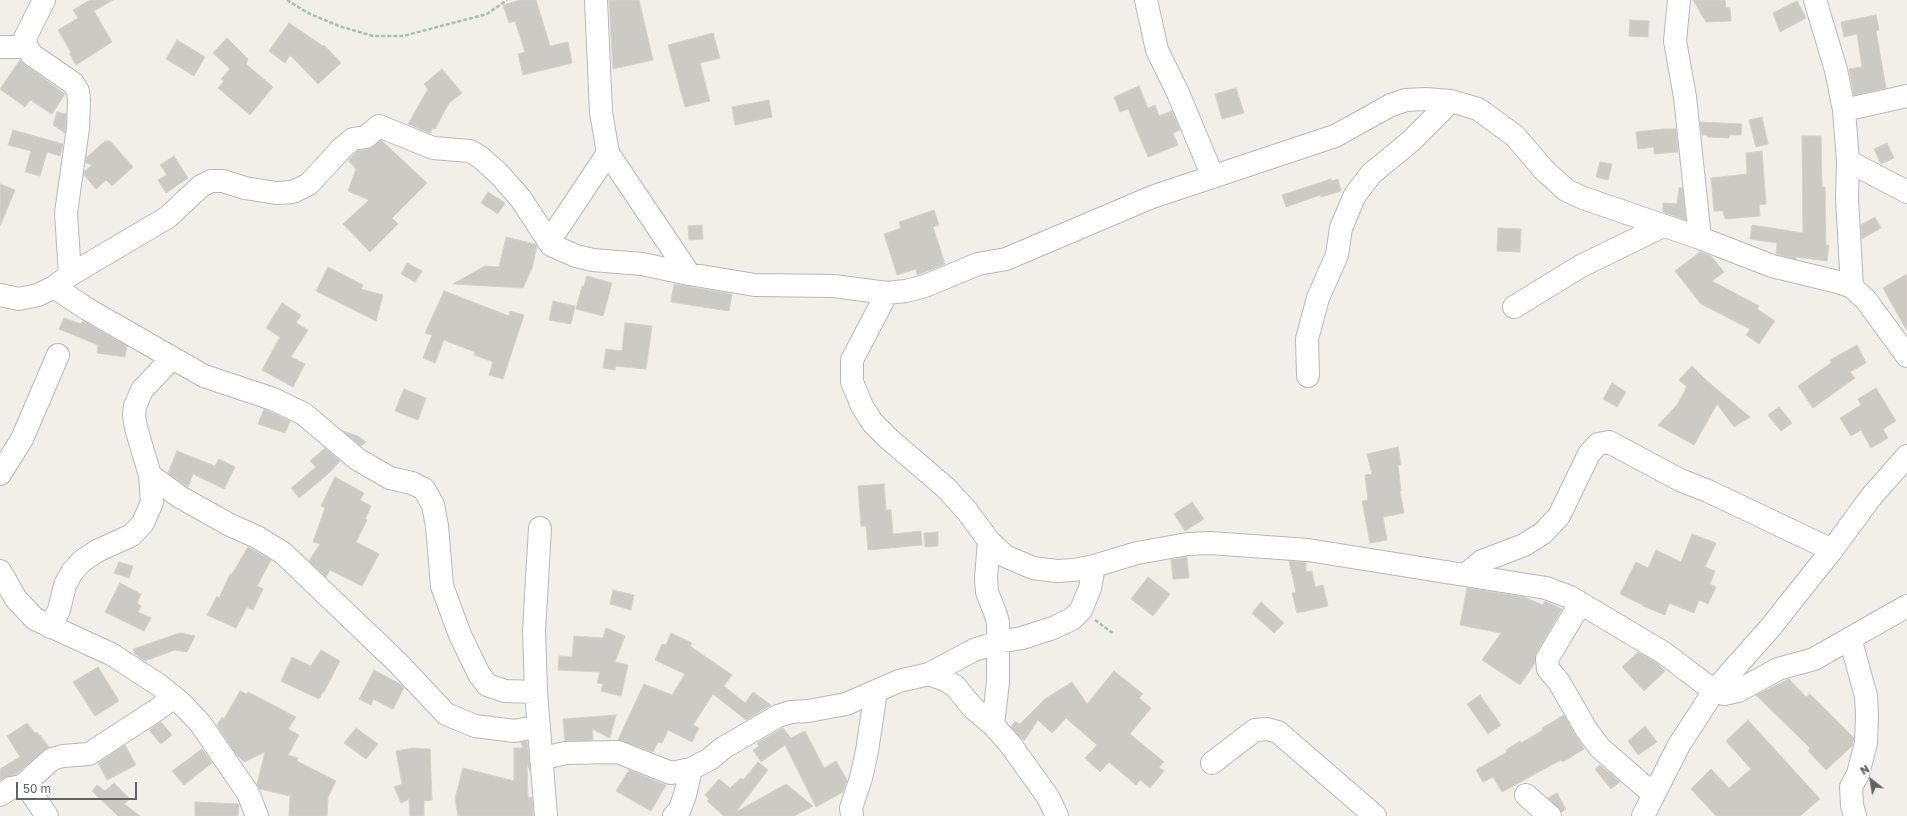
<!DOCTYPE html>
<style>
body{margin:0}
#map{position:relative;width:1907px;height:816px;overflow:hidden;background:#f1efe8;font-family:"Golos Text",sans-serif}
canvas{display:block}
.north{position:absolute;left:1851px;top:760px;width:40px;height:40px;-webkit-text-stroke:3px #fff;paint-order:stroke;rotate:329deg;font-size:11px;font-weight:700;line-height:16px;text-align:center;color:#5f6368}
.north::after{content:'';display:block;margin:auto;width:14px;height:18px;background:#5f6368;clip-path:polygon(50% 0,100% 100%,50% 72%,0 100%)}
.scale{position:absolute;left:16px;top:782px;width:121px;height:18px;box-sizing:border-box;border:2px solid #5f6368;border-top:0;padding-left:5px;font-size:12px;line-height:14px;white-space:nowrap;color:#5f6368;-webkit-text-stroke:3px #fff;paint-order:stroke}
</style>
<div id="map">
<canvas width="1907" height="816"></canvas>
<div class="north">N</div>
<div class="scale">50 m</div>
</div>
<script>
const context = document.querySelector('canvas').getContext('2d');
context.lineJoin = 'round';
function paint(path, color) { context.fillStyle = color; context.fill(path, 'evenodd'); }
const poly = rows => new Path2D(rows.map(r => 'M' + r).join(''));
function stroke(path, color, width, dash) { context.strokeStyle = color; context.lineWidth = width; context.lineCap = dash ? 'butt' : 'round'; context.setLineDash(dash || []); context.stroke(path); }
const building = poly([
 [90,0,113,0,94,11,112,42,76,65,69,53,71,52,58,30,78,18,73,10,90,0],
 [520,0,536,0,550,46,568,42,572,63,523,75,518,54,525,52,515,21,509,23,503,5,520,0],
 [609,0,639,0,653,60,613,69,609,0],
 [1693,0,1725,0,1726,8,1730,8,1731,21,1706,22,1693,0],
 [1797,1,1806,18,1780,32,1773,13,1797,1],
 [1876,15,1879,30,1876,31,1886,88,1854,95,1849,69,1862,67,1857,34,1844,37,1841,22,1876,15],
 [1630,20,1649,21,1648,37,1629,36,1630,20],
 [289,23,323,46,324,45,341,63,318,84,290,55,285,63,269,51,289,23],
 [713,33,720,58,700,63,710,101,685,107,668,45,713,33],
 [227,38,248,59,246,64,273,87,250,115,218,88,224,81,221,79,230,69,213,53,227,38],
 [177,40,205,57,194,76,166,59,177,40],
 [20,60,25,65,65,94,52,114,30,100,25,107,0,89,20,60],
 [442,69,462,93,449,103,435,129,433,128,430,133,408,124,428,89,424,84,442,69],
 [1139,86,1148,108,1155,105,1159,116,1172,111,1180,130,1173,133,1178,145,1148,157,1128,109,1120,112,1114,97,1139,86],
 [1236,88,1244,113,1222,119,1215,94,1236,88],
 [769,100,772,117,735,125,732,107,769,100],
 [57,112,66,114,65,133,53,125,57,112],
 [1762,117,1768,144,1756,147,1749,120,1762,117],
 [1700,122,1742,124,1741,135,1729,135,1729,138,1708,137,1707,135,1702,135,1700,122],
 [1663,129,1676,129,1678,152,1654,154,1654,147,1638,149,1636,132,1663,129],
 [13,130,63,144,60,156,47,152,40,176,25,172,31,151,8,145,13,130],
 [1802,136,1821,136,1822,187,1825,187,1826,245,1829,245,1827,261,1796,257,1796,259,1776,254,1777,243,1750,239,1752,225,1803,233,1802,136],
 [381,140,427,183,392,218,398,224,370,252,343,224,369,200,348,191,356,169,348,160,358,151,368,149,381,140],
 [105,141,110,141,133,167,112,186,106,180,96,189,84,175,84,172,92,165,86,163,86,158,105,141],
 [1887,143,1894,158,1881,164,1874,149,1887,143],
 [1762,151,1766,204,1759,205,1760,216,1725,219,1723,211,1714,211,1711,178,1747,174,1746,153,1762,151],
 [174,156,188,178,166,193,158,180,167,175,160,165,174,156],
 [1600,162,1612,164,1608,180,1596,177,1600,162],
 [1331,179,1332,181,1338,179,1341,191,1321,197,1320,195,1286,207,1282,195,1331,179],
 [0,184,15,190,0,226,0,184],
 [1679,188,1682,188,1686,220,1663,212,1663,203,1677,204,1679,188],
 [488,192,505,203,498,214,481,203,488,192],
 [934,210,939,225,933,227,945,264,917,275,916,269,897,275,884,234,901,228,899,222,934,210],
 [1875,217,1881,228,1862,239,1861,225,1875,217],
 [702,225,703,239,689,240,688,226,702,225],
 [1498,228,1521,229,1520,252,1497,251,1498,228],
 [506,237,535,244,537,246,532,268,523,288,453,284,485,266,499,267,506,237],
 [1700,252,1711,256,1724,272,1712,281,1759,306,1757,309,1775,321,1759,344,1746,335,1750,329,1701,304,1675,271,1700,252],
 [407,263,422,271,415,282,401,274,407,263],
 [328,267,363,285,361,289,383,295,376,321,316,291,328,267],
 [1907,274,1907,331,1883,288,1907,274],
 [587,276,612,283,603,316,576,309,582,286,584,286,587,276],
 [674,284,732,294,729,311,671,302,674,284],
 [444,291,509,316,510,311,524,315,503,379,489,375,493,362,474,355,475,352,444,340,435,363,423,358,432,335,425,333,444,291],
 [553,301,575,306,571,324,549,320,553,301],
 [282,303,301,315,296,323,308,330,291,357,305,364,293,387,262,370,280,337,266,328,282,303],
 [64,318,81,324,83,321,127,346,125,357,97,353,98,345,59,329,64,318],
 [625,323,652,326,646,369,616,366,615,370,603,368,606,349,622,351,625,323],
 [1857,345,1866,363,1850,372,1855,378,1813,408,1798,386,1831,363,1830,360,1857,345],
 [1692,366,1706,380,1750,417,1734,427,1717,404,1694,445,1658,425,1677,405,1687,387,1679,380,1692,366],
 [1612,383,1626,392,1617,407,1603,399,1612,383],
 [1876,388,1896,421,1883,429,1888,438,1871,448,1861,430,1851,436,1840,418,1861,405,1858,399,1876,388],
 [404,389,426,398,418,420,395,411,404,389],
 [1779,407,1792,423,1781,431,1768,415,1779,407],
 [264,409,290,421,285,433,258,424,264,409],
 [343,431,358,436,366,442,361,446,343,431],
 [1398,447,1401,464,1398,465,1401,491,1400,491,1404,513,1383,517,1387,540,1370,543,1362,501,1368,500,1365,475,1372,474,1367,454,1398,447],
 [325,448,340,461,328,474,299,498,291,488,316,467,310,461,325,448],
 [177,451,215,466,219,459,235,467,224,489,193,474,188,487,168,473,177,451],
 [335,477,364,493,360,500,371,506,365,519,367,520,356,542,379,554,362,586,330,570,326,577,309,561,320,544,313,542,325,508,321,506,335,477],
 [884,484,886,510,891,510,893,534,921,531,922,545,868,550,866,526,861,526,858,486,884,484],
 [1192,502,1204,519,1185,531,1174,514,1192,502],
 [938,532,938,546,925,547,924,533,938,532],
 [1692,534,1716,543,1705,567,1715,571,1710,584,1716,587,1708,604,1699,600,1694,613,1669,603,1665,615,1643,606,1643,605,1620,594,1636,562,1648,568,1656,550,1681,562,1692,534],
 [248,547,271,560,257,586,263,589,253,610,247,607,236,628,207,615,217,596,219,598,230,574,232,574,248,547],
 [1187,557,1189,578,1173,579,1171,560,1187,557],
 [1289,561,1306,562,1306,572,1312,571,1315,587,1323,585,1328,606,1297,613,1292,593,1296,592,1289,561],
 [119,562,133,566,129,578,114,573,119,562],
 [1148,577,1170,594,1153,616,1131,599,1148,577],
 [120,583,141,594,137,603,141,606,138,612,151,618,144,631,105,612,120,583],
 [1467,588,1524,597,1543,605,1545,601,1562,609,1536,653,1535,663,1520,685,1482,660,1501,633,1460,625,1467,588],
 [613,590,634,595,631,610,610,604,613,590],
 [1261,602,1284,623,1274,633,1252,613,1261,602],
 [606,628,625,636,615,662,628,665,621,696,601,691,603,684,597,683,600,672,558,670,559,656,572,657,574,636,603,638,606,628],
 [180,633,195,636,187,652,175,650,145,661,135,654,133,649,180,633],
 [671,633,692,643,690,646,732,675,724,686,745,703,753,692,771,705,746,720,713,694,693,725,699,728,692,742,668,730,662,743,658,742,653,752,618,740,644,684,672,695,685,674,655,660,662,644,666,645,671,633],
 [321,650,340,661,324,692,323,692,319,699,281,681,292,657,311,666,321,650],
 [1638,652,1657,663,1665,671,1644,691,1622,667,1638,652],
 [98,667,119,701,95,716,73,682,98,667],
 [374,670,400,684,404,688,393,709,373,699,371,705,359,699,374,670],
 [1114,671,1143,694,1139,698,1151,708,1130,734,1164,762,1159,767,1164,771,1150,788,1140,780,1136,785,1109,762,1100,772,1085,758,1097,745,1066,718,1052,733,1038,720,1024,741,1011,727,1015,721,1020,724,1045,699,1072,682,1087,704,1114,671],
 [1789,679,1806,697,1810,694,1854,738,1852,746,1826,770,1808,751,1810,748,1756,695,1789,679],
 [240,691,247,694,248,692,296,717,288,729,299,735,288,755,298,758,297,761,336,781,328,797,327,816,289,816,290,796,260,789,257,784,265,752,244,762,236,754,217,725,222,717,224,719,240,691],
 [1480,695,1501,725,1488,734,1467,704,1480,695],
 [616,715,610,738,592,729,593,740,565,741,563,719,616,715],
 [1564,715,1584,749,1563,762,1561,760,1502,792,1493,777,1483,782,1476,770,1507,752,1506,750,1520,741,1521,743,1543,730,1542,728,1564,715],
 [1748,720,1820,799,1800,816,1716,816,1691,789,1711,769,1729,788,1751,769,1726,741,1748,720],
 [161,722,172,735,161,744,149,730,161,722],
 [27,723,35,733,37,732,39,735,40,735,49,747,16,774,0,780,0,769,20,757,7,736,27,723],
 [1645,726,1657,742,1638,755,1628,741,1645,726],
 [356,728,378,744,366,759,344,743,356,728],
 [783,728,791,738,805,731,824,768,836,761,847,780,843,792,816,807,785,745,761,762,753,750,759,746,757,743,783,728],
 [527,741,530,771,527,764,528,798,532,797,533,816,458,816,455,798,463,768,514,781,514,748,523,748,521,742,527,741],
 [125,745,136,765,107,780,98,763,125,745],
 [413,748,430,749,432,800,424,801,424,816,410,816,409,799,401,803,394,787,402,784,396,751,413,748],
 [202,749,212,763,184,785,172,771,202,749],
 [758,762,768,770,736,812,786,784,813,806,794,816,724,816,707,801,709,799,705,795,719,779,730,788,741,778,743,780,758,762],
 [1600,765,1620,782,1611,789,1595,769,1600,765],
 [629,770,666,785,651,811,616,791,629,770],
 [114,783,130,799,124,804,140,816,118,816,92,791,97,785,105,791,114,783],
 [1557,793,1566,809,1562,812,1548,798,1557,793],
 [195,802,239,804,238,816,195,816,195,802]
]);
paint(building, '#cccac5');
stroke(building, '#d6d1c6', 1);
const minor = poly([
 [44,0,25,38,27,47,32,55,73,83,78,91,79,100,78,128,66,213,70,275],
 [596,0,601,112,608,153,689,274],
 [1146,0,1157,50,1178,93,1213,177],
 [1679,0,1675,41,1685,97,1700,238],
 [1815,0,1836,70,1844,110,1848,161,1847,199,1852,287],
 [0,47,27,47],
 [1844,110,1907,96],
 [1848,161,1907,192],
 [547,239,556,231,608,153],
 [54,287,87,309,204,376,273,399,304,414,357,459,390,478,412,483,424,489,433,505,437,526,442,586,460,635,479,674,487,685,505,691,536,692],
 [887,293,852,360,852,382,862,406,872,422,889,439,946,488,967,511,989,541,1005,556,1033,568,1057,571,1074,570,1094,566,1137,553,1188,544,1210,543,1308,550,1546,588,1570,597,1664,653,1714,691,1724,694,1738,691,1778,669,1814,659,1907,606],
 [0,295,19,299,38,295,54,287,70,275,168,217,201,186,211,181,223,181,245,188,276,193,293,192,309,184,342,148,353,139,366,137,379,126,433,148,470,151,480,157,499,174,521,199,551,245,576,256,593,260,642,264,689,274,755,285,834,286,887,293,906,291,925,286,978,264,1006,259,1152,197,1335,136,1391,105,1406,100,1425,99,1451,101,1478,109,1515,136,1544,170,1566,190,1583,198,1700,238,1772,266,1838,282,1852,287,1866,300,1907,356],
 [1514,307,1581,266,1663,226],
 [1308,376,1307,339,1318,298,1337,255,1341,228,1355,195,1371,174,1411,141,1451,101],
 [0,474,22,439,58,355],
 [150,475,180,497,230,525,257,537,283,553,398,663,446,714,475,726,515,731,539,726],
 [540,528,534,631,536,692,546,816],
 [989,541,986,578,987,592,996,615,998,623,998,682,993,725],
 [0,571,16,599,35,619,111,654,159,685,181,703,200,723,248,793,257,816],
 [1465,575,1482,561,1524,545,1543,533,1559,516,1589,454,1598,444,1609,442,1680,480,1708,491,1832,550],
 [1580,604,1547,659,1548,669,1559,682,1586,729,1599,747,1653,794],
 [50,627,59,610,65,585,72,572,82,561,97,551,132,535,143,523,152,502,150,475,136,428,134,415,135,406,142,390,172,358],
 [1850,638,1866,696,1867,715,1866,743,1858,774,1851,787,1852,805,1855,816],
 [929,674,945,680,955,686,973,708,993,725,1010,744,1048,797,1057,816],
 [541,759,565,753,618,752,671,773,691,769,710,759,723,748,778,716,791,712,808,711,846,704,899,681,929,674,974,650,998,642,1022,638,1053,628,1072,619,1081,610,1090,588,1094,566],
 [1212,763,1255,730,1267,729,1278,732,1375,816],
 [22,786,52,759,63,756,89,754,158,709,174,697],
 [0,795,11,788,22,786,30,791,47,816],
 [1526,795,1550,816],
 [674,816,679,811,685,795,691,769],
 [852,816,851,808,861,778,867,751,876,691],
 [1643,816,1679,745,1714,691,1770,628,1832,550,1871,497,1907,456]
]);
stroke(minor, '#b5b8bc', 24);
stroke(poly([
 [287,0,308,13,339,26,373,36,403,36,487,14,507,0],
 [1095,620,1114,634]
]), '#9cc7a9', 2.5, [4, 2]);
stroke(minor, '#fff', 22);
</script>
